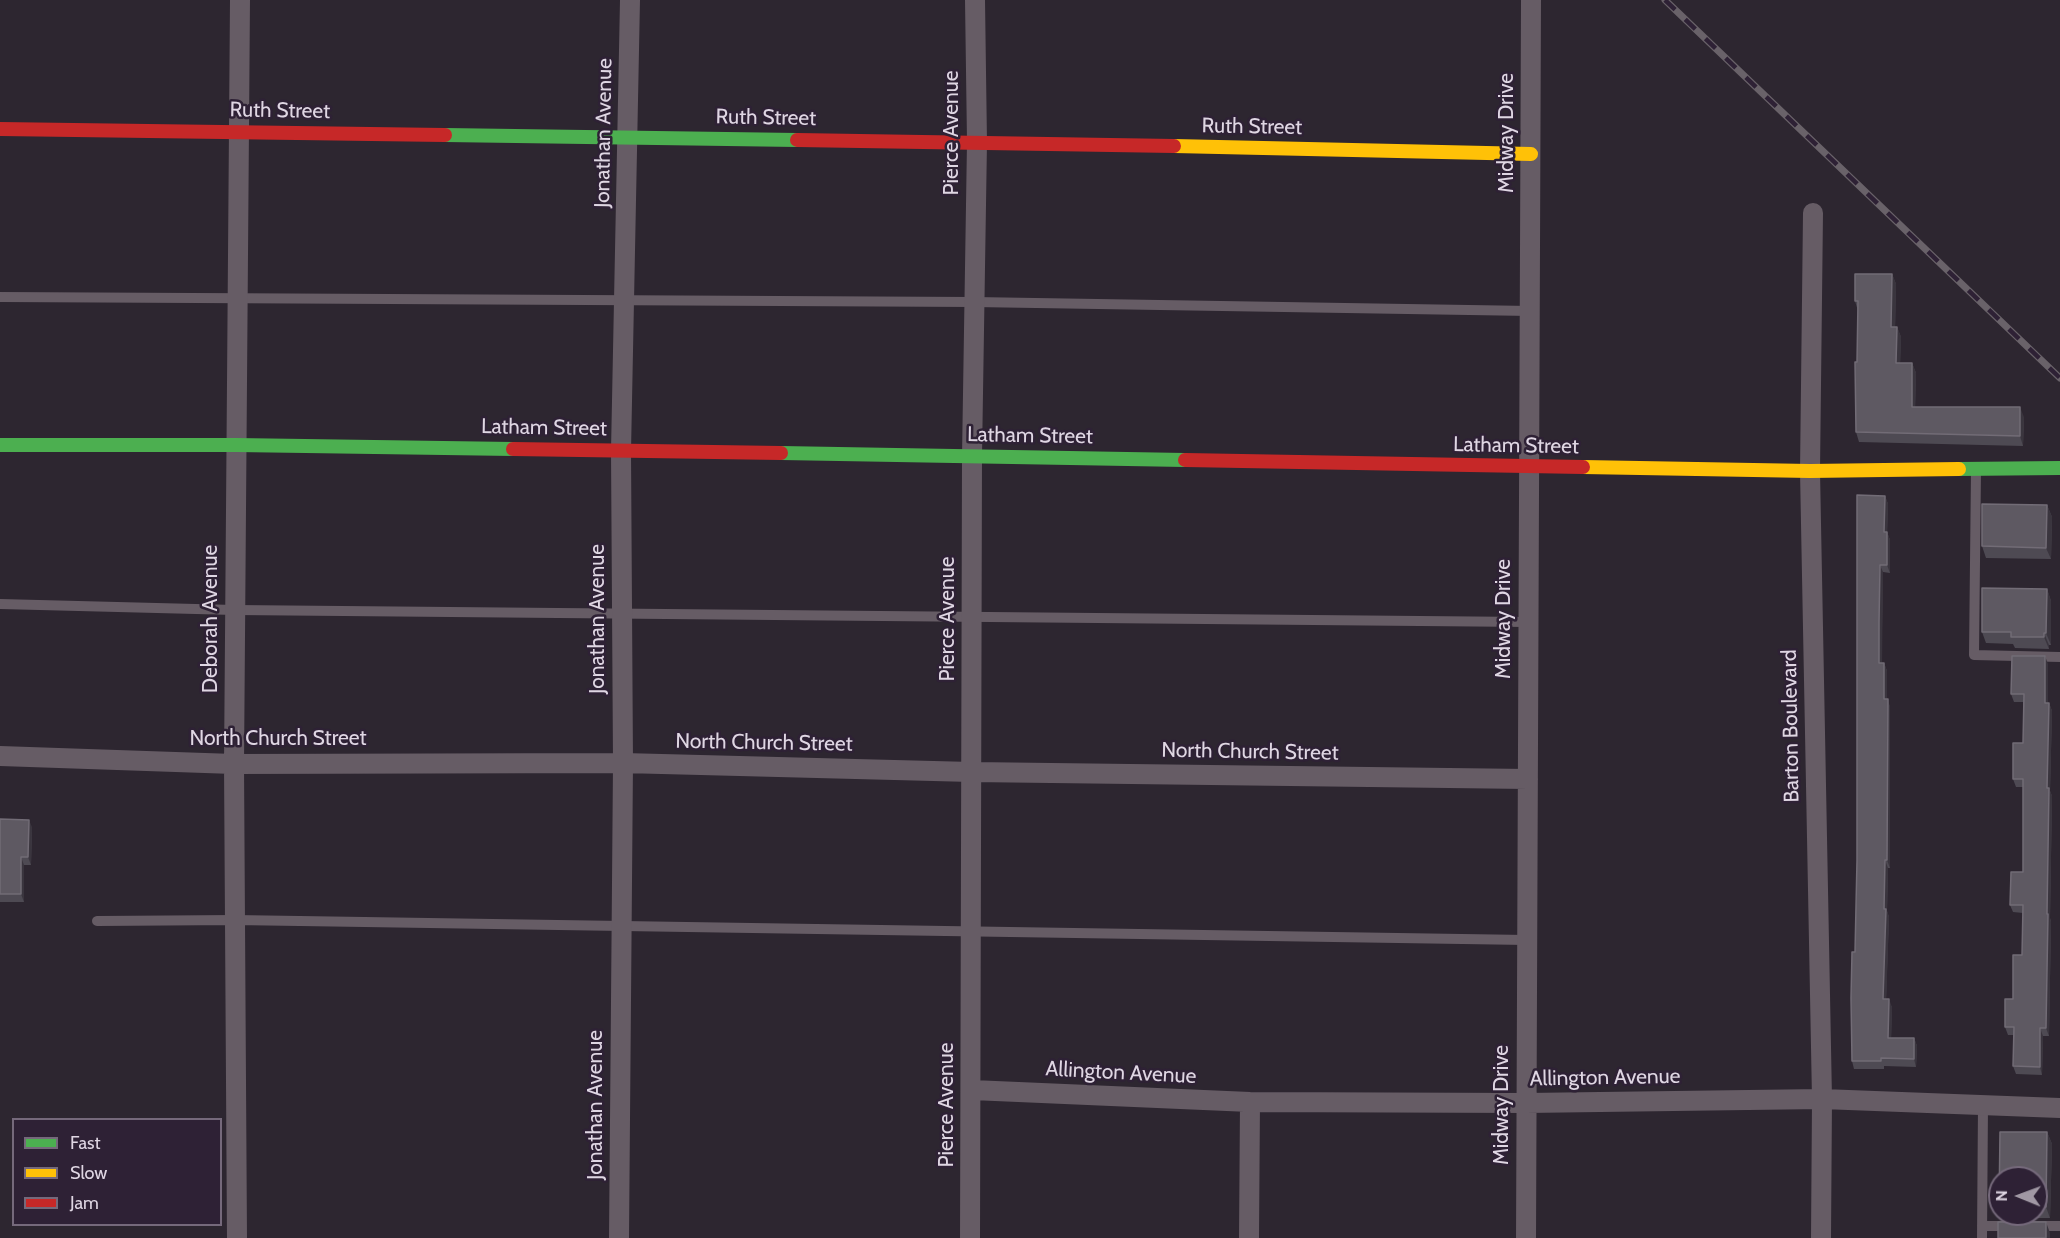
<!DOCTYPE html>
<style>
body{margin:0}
#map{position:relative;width:2060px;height:1238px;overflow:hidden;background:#2d2630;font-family:Cabin,sans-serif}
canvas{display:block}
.legend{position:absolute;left:12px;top:1118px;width:210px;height:108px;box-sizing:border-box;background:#2e2135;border:2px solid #75697b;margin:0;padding:8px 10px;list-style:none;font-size:18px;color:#dfd6e3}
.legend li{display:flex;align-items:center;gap:12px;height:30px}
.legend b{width:30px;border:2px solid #75697b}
.north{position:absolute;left:1988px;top:1166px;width:60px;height:60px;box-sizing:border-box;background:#2e2135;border:2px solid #75697b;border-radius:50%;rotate:271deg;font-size:16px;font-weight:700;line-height:24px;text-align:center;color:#dfd6e3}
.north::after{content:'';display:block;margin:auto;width:21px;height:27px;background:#a198a4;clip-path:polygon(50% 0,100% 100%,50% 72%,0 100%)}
</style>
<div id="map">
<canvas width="2060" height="1238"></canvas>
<ul class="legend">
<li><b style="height:8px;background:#4caf50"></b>Fast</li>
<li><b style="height:8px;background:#ffc107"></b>Slow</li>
<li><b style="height:8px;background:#c62828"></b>Jam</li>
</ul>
<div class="north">N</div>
</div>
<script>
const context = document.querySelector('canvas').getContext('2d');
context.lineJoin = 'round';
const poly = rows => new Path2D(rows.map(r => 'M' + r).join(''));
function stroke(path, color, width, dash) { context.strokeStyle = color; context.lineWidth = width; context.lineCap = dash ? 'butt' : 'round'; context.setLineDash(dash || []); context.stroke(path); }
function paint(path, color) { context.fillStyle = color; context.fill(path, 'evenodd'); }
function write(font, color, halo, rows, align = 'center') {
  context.font = font + ' Cabin,sans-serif'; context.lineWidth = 5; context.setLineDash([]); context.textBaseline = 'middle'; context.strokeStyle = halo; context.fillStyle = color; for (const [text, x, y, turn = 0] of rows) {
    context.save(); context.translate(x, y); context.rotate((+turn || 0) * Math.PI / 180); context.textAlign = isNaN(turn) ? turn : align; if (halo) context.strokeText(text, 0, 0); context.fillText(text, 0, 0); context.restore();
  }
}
stroke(poly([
 [0,297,974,302,1531,311],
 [1976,469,1974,655,2060,657],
 [0,604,235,610,1528,622],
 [97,921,235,920,1527,940],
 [1982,1226,2012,1226],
 [2033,1226,2060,1226],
 [1982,1238,1983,1105]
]), '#665c65', 10);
stroke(poly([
 [1813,213,1810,471,1822,1099,1821,1238],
 [0,756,234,764,623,763,972,772,1528,779],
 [972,1090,1250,1102,1526,1103,1822,1099,2060,1108],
 [237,1238,234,764,240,0],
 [619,1238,623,763,621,451,630,0],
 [970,1238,972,456,977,142,975,0],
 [1249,1238,1250,1102],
 [1526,1238,1531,0]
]), '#665c65', 20);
stroke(poly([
 [445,135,797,140],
 [0,445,236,445,513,449],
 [781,453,1185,460],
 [1959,469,2060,468]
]), '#4caf50', 14);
stroke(poly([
 [1174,146,1531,154],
 [1583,467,1810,471,1959,469]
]), '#ffc107', 14);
stroke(poly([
 [0,129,445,135],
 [797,140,1174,146],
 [513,449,781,453],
 [1185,460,1583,467]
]), '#c62828', 14);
const rail = poly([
 [1665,0,2060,378]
]);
stroke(rail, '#696269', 7);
stroke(rail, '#2e2135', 4.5, [14]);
paint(poly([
 [1892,274,1896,284,1895,327,1897,327,1901,337,1900,363,1912,363,1916,373,1915,407,2024,417,2023,446,1859,442,1856,432,1858,311,1855,301],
 [1885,496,1888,504,1887,532,1890,540,1890,573,1883,572,1882,630,1882,663,1884,663,1887,671,1887,699,1890,707,1890,868,1888,868,1887,911,1889,917,1886,999,1892,1007,1891,1038,1914,1038,1917,1046,1916,1067,1884,1066,1884,1069,1854,1069,1852,1061,1855,952],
 [2047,505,2052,517,2051,559,1986,558,1982,546],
 [2047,589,2051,601,2051,645,2049,645,2049,649,2015,648,2013,644,1986,643,1982,632],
 [2048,664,2048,703,2049,703,2052,711,2050,791,2052,796,2050,918,2051,922,2049,1036,2043,1036,2042,1075,2016,1074,2013,1066,2014,1035,2008,1035,2005,1027,2013,999,2022,955,2023,913,2013,912,2010,905,2023,872,2023,787,2016,787,2013,779,2023,743,2023,702,2014,702,2011,694],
 [0,819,32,827,31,865,24,865,24,902,0,902],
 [2000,1132,2047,1132,2052,1144,2050,1218,2003,1218,2002,1214,2036,1214,2036,1178,2000,1178,2000,1209,1999,1207]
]), '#4e4a53');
paint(poly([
 [1892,274,1896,284,1895,337,1891,327],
 [1897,327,1901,337,1900,373,1896,363],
 [1912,363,1916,373,1915,417,1912,407],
 [2020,407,2024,417,2023,446,2020,436],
 [1885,496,1888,504,1887,540,1884,532],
 [2047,505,2052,517,2051,559,2046,548],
 [1887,532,1890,540,1890,573,1887,565],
 [1880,565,1883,572,1882,671,1879,663],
 [2047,589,2051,601,2051,645,2046,633],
 [2044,633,2049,645,2049,649,2044,637],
 [2045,656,2048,664,2048,711,2045,703],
 [1884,663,1887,671,1887,707,1884,699],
 [1888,699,1890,707,1890,868,1887,860],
 [2049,703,2052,711,2050,791,2052,796,2050,918,2051,922,2049,1036,2046,1028,2047,788],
 [29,820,32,827,31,865,28,857],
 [21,857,24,865,24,902,21,894],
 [1885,860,1888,868,1887,911,1889,917,1886,1007,1883,999],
 [1889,999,1892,1007,1891,1046,1888,1038],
 [2040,1028,2043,1036,2042,1075,2040,1067],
 [1914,1038,1917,1046,1916,1067,1914,1059],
 [2047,1132,2052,1144,2050,1218,2046,1207],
 [2046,1222,2050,1233,2050,1238,2046,1238]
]), '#3a353e');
const building = poly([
 [1855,274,1892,274,1891,327,1897,327,1896,363,1912,363,1912,407,2020,407,2020,436,1856,432,1855,362,1857,362,1858,301,1855,301,1855,274],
 [1857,495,1885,496,1884,532,1887,532,1887,565,1880,565,1879,622,1879,663,1884,663,1884,699,1888,699,1887,860,1885,860,1884,909,1886,909,1883,999,1889,999,1888,1038,1914,1038,1914,1059,1881,1058,1881,1061,1852,1061,1851,998,1852,952,1855,952,1857,860,1857,495],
 [1982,504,2047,505,2046,548,1982,546,1982,504],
 [1982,588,2047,589,2046,633,2044,633,2044,637,2011,637,2011,632,1982,632,1982,588],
 [2012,656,2045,656,2045,703,2049,703,2047,788,2049,788,2047,914,2048,914,2046,1028,2040,1028,2040,1067,2013,1066,2014,1027,2005,1027,2005,999,2013,999,2013,955,2022,955,2023,905,2010,905,2011,872,2023,872,2023,779,2013,779,2013,743,2023,743,2024,694,2011,694,2012,656],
 [0,819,29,820,28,857,21,857,21,894,0,894,0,819],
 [2000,1132,2047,1132,2046,1207,2036,1207,2036,1178,2000,1178,2000,1207,1999,1207,2000,1132],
 [1998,1222,2046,1222,2046,1238,1998,1238,1998,1222]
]);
paint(building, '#5e5962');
stroke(building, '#726c76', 1.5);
write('21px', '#dfd6e3', '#2e2135', [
 ["Ruth Street",280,111,1],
 ["Ruth Street",766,118,1],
 ["Ruth Street",1252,127,1],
 ["Jonathan Avenue",604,133,-89],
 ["Pierce Avenue",952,133,-90],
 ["Midway Drive",1507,133,-90],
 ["Latham Street",544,428,1],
 ["Latham Street",1030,436,1],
 ["Latham Street",1516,446,1],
 ["Deborah Avenue",211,619,-90],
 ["Jonathan Avenue",598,619,-90],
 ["Pierce Avenue",948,619,-90],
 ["Midway Drive",1504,619,-90],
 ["Barton Boulevard",1791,726,-91],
 ["North Church Street",278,739],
 ["North Church Street",764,743,1],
 ["North Church Street",1250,752,1],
 ["Allington Avenue",1121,1073,3],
 ["Allington Avenue",1605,1078,-1],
 ["Jonathan Avenue",596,1105,-90],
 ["Pierce Avenue",947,1105,-90],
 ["Midway Drive",1502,1105,-90]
]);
</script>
